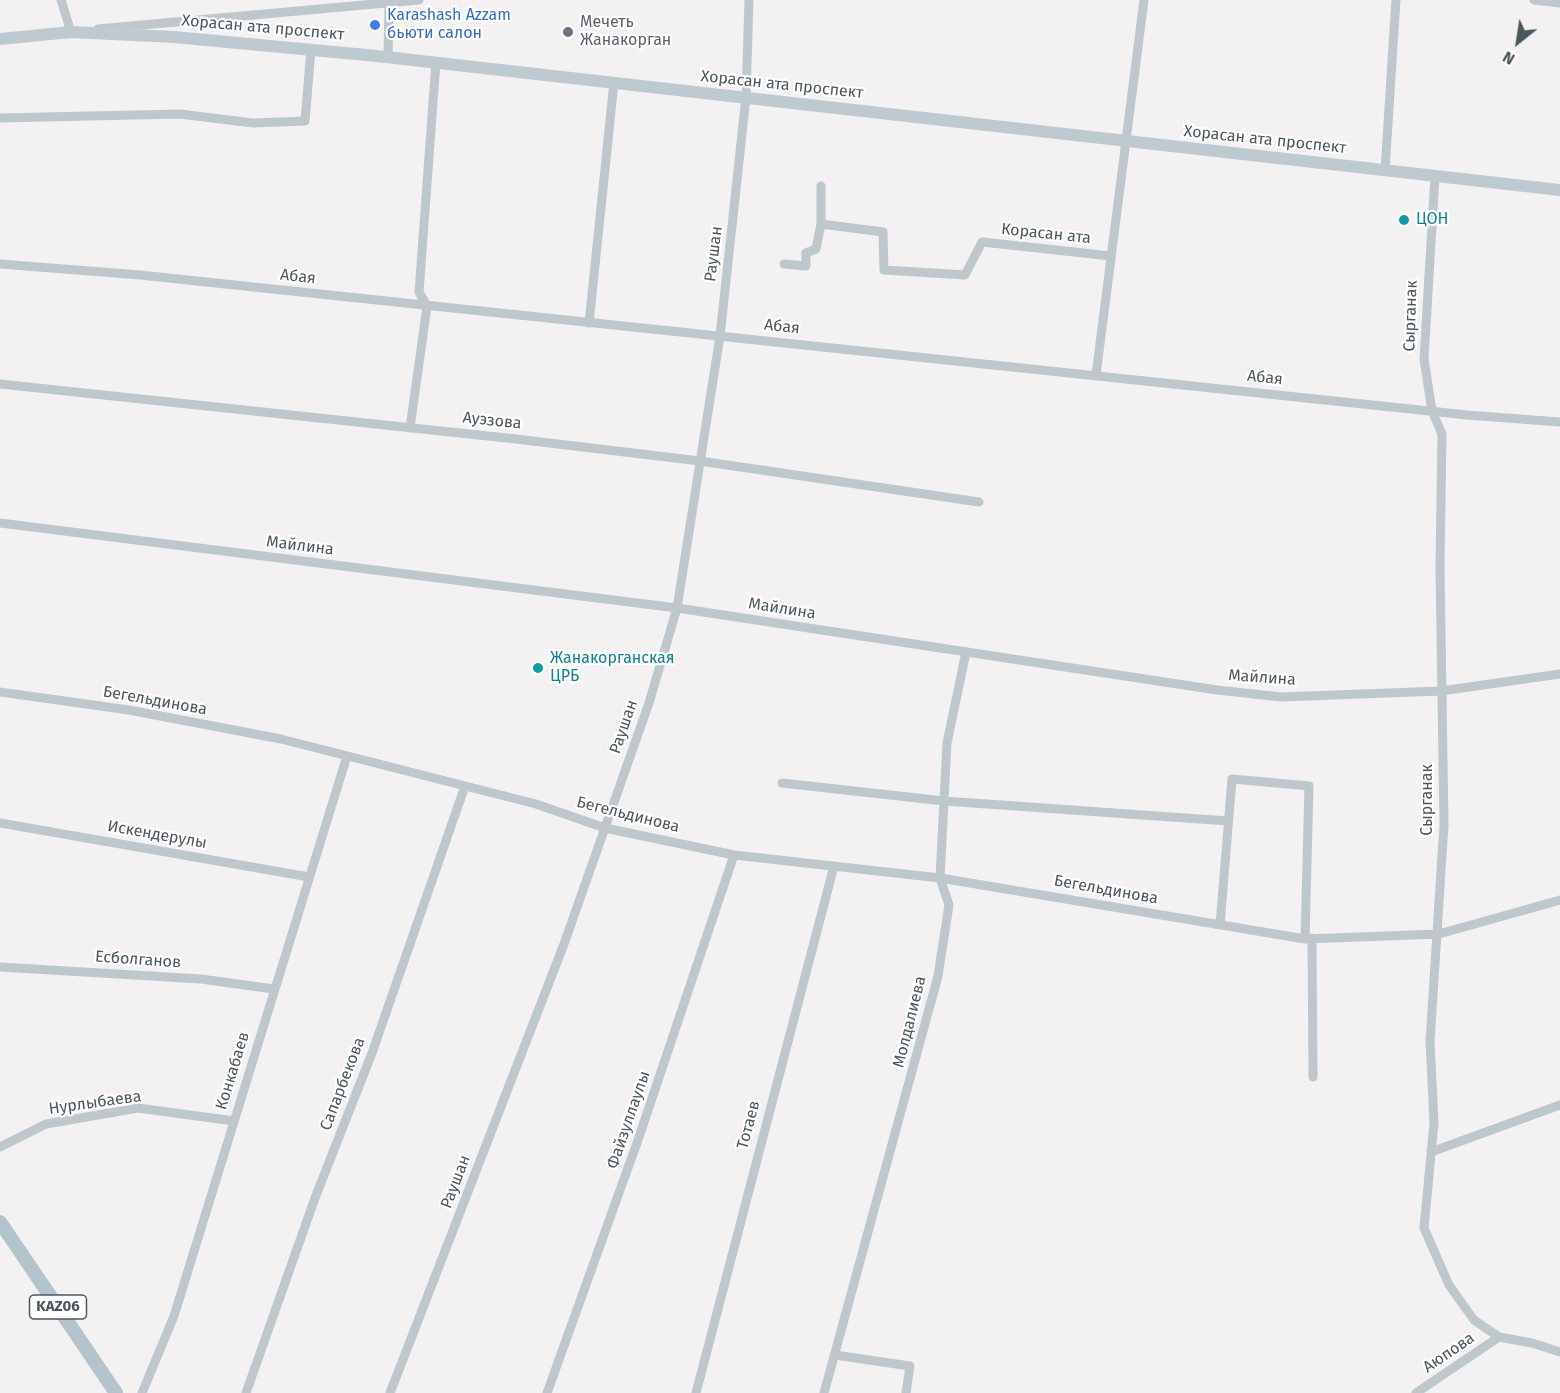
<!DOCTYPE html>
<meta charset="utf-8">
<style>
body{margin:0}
#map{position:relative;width:1560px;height:1393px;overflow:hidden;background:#f3f1f1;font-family:"Fira Sans",sans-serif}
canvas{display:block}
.north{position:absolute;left:1488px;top:12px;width:60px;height:60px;-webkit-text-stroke:4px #fff;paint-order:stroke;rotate:210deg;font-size:16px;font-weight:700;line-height:24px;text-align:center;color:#4b575d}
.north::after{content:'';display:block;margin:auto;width:21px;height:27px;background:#4b575d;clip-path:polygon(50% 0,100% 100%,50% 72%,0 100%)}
</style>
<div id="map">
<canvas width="1560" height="1393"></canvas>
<div class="north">N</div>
</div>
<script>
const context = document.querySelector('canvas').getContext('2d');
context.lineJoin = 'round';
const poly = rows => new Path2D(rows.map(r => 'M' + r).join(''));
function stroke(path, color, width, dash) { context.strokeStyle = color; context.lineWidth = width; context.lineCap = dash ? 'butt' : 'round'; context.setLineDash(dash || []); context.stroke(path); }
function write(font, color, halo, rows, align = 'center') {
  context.font = font + ' "Fira Sans",sans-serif'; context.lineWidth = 4.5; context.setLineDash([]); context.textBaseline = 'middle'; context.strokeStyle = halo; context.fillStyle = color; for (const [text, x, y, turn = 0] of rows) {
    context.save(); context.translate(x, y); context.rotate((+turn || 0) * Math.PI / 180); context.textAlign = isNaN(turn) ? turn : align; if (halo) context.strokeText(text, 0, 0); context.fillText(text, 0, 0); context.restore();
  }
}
stroke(poly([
 [61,0,71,32,76,32],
 [1534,0,1560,3],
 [98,29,419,0],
 [388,57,389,3],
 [0,118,180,114,253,123,305,121,311,49],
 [1385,170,1396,0],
 [1435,176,1424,359,1432,411,1442,434,1440,567,1444,825,1430,1041,1434,1123,1424,1228,1449,1285,1474,1320,1499,1337,1532,1343,1560,1352],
 [821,224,821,186],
 [0,264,140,275,1467,415,1560,422],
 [784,264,806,266,806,253,816,249,821,224,883,232,884,270,965,275,982,242,1111,256],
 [589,323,614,82],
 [1096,375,1144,0],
 [0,384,516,439,700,461,979,502],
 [410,428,427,306,419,292,436,62],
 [0,523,677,608,1217,690,1281,697,1441,691,1560,674],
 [0,692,129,710,281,739,536,804,605,828,734,855,940,878,1305,939,1439,934,1560,900],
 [782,783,944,801,1228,821],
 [0,823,309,877],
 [1220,925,1232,779,1309,786,1305,939],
 [1312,938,1313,1077],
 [0,967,201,979,274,989],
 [0,1147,46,1124,138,1108,234,1121],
 [1431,1152,1560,1105],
 [835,1355,910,1366,906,1393],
 [142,1393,174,1316,347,756],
 [246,1393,315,1198,372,1053,465,786],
 [390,1393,564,944,649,703,677,608,720,336,746,97,749,0],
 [547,1393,638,1140,734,855],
 [696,1393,834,866],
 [824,1393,938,976,949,905,940,878,947,743,966,652],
 [1416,1393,1499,1337]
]), '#bec7cc', 9);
stroke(poly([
 [0,39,71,32,174,37,377,56,1560,190]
]), '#bfcad0', 12);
stroke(poly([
 [0,1222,116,1393]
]), '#b4c4cd', 14);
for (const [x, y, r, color] of [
 [375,25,6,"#3f7fe0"],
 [568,32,6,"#6b7280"],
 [1404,220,6,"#0f9aa8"],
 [538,668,6,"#0f9aa8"]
]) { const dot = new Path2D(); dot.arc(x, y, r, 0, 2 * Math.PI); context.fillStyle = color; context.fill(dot); stroke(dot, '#fff', 2); }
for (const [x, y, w] of [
 [58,1307,57]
]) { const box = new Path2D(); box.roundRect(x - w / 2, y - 12, w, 24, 4.5); context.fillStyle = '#fff'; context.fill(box); stroke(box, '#4b575d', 1.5); }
write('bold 15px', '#4b575d', null, [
 ["KAZ06",58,1307]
]);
write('16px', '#366cbe', '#fff', [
 ["Karashash Azzam",387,16],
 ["бьюти салон",387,34]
], 'left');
write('16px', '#5b616d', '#fff', [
 ["Мечеть",580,23],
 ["Жанакорган",580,41]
], 'left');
write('16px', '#4b575d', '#fff', [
 ["Хорасан ата проспект",263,28,5],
 ["Хорасан ата проспект",782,85,6],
 ["Хорасан ата проспект",1265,140,6],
 ["Корасан ата",1046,234,6],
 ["Раушан",714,254,-83],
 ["Абая",298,277,6],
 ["Сырганак",1411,316,-88],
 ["Абая",782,327,6],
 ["Абая",1265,378,6],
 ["Ауэзова",492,421,6],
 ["Майлина",300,546,7],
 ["Майлина",782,609,9],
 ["Майлина",1262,678,4],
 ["Бегельдинова",155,701,10],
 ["Раушан",624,727,-71],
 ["Сырганак",1428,800,-90],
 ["Бегельдинова",628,815,14],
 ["Искендерулы",157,835,10],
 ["Бегельдинова",1106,890,10],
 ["Есболганов",138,960,4],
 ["Молдалиева",910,1022,-76],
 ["Конкабаев",233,1071,-73],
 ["Сапарбекова",343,1084,-69],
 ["Нурлыбаева",95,1103,-8],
 ["Файзуллаулы",629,1120,-71],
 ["Тотаев",749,1125,-75],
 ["Раушан",456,1182,-69],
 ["Аюпова",1449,1353,-34]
]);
write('16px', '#0d838f', '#fff', [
 ["ЦОН",1416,220],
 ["Жанакорганская",550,659],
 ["ЦРБ",550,677]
], 'left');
</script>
